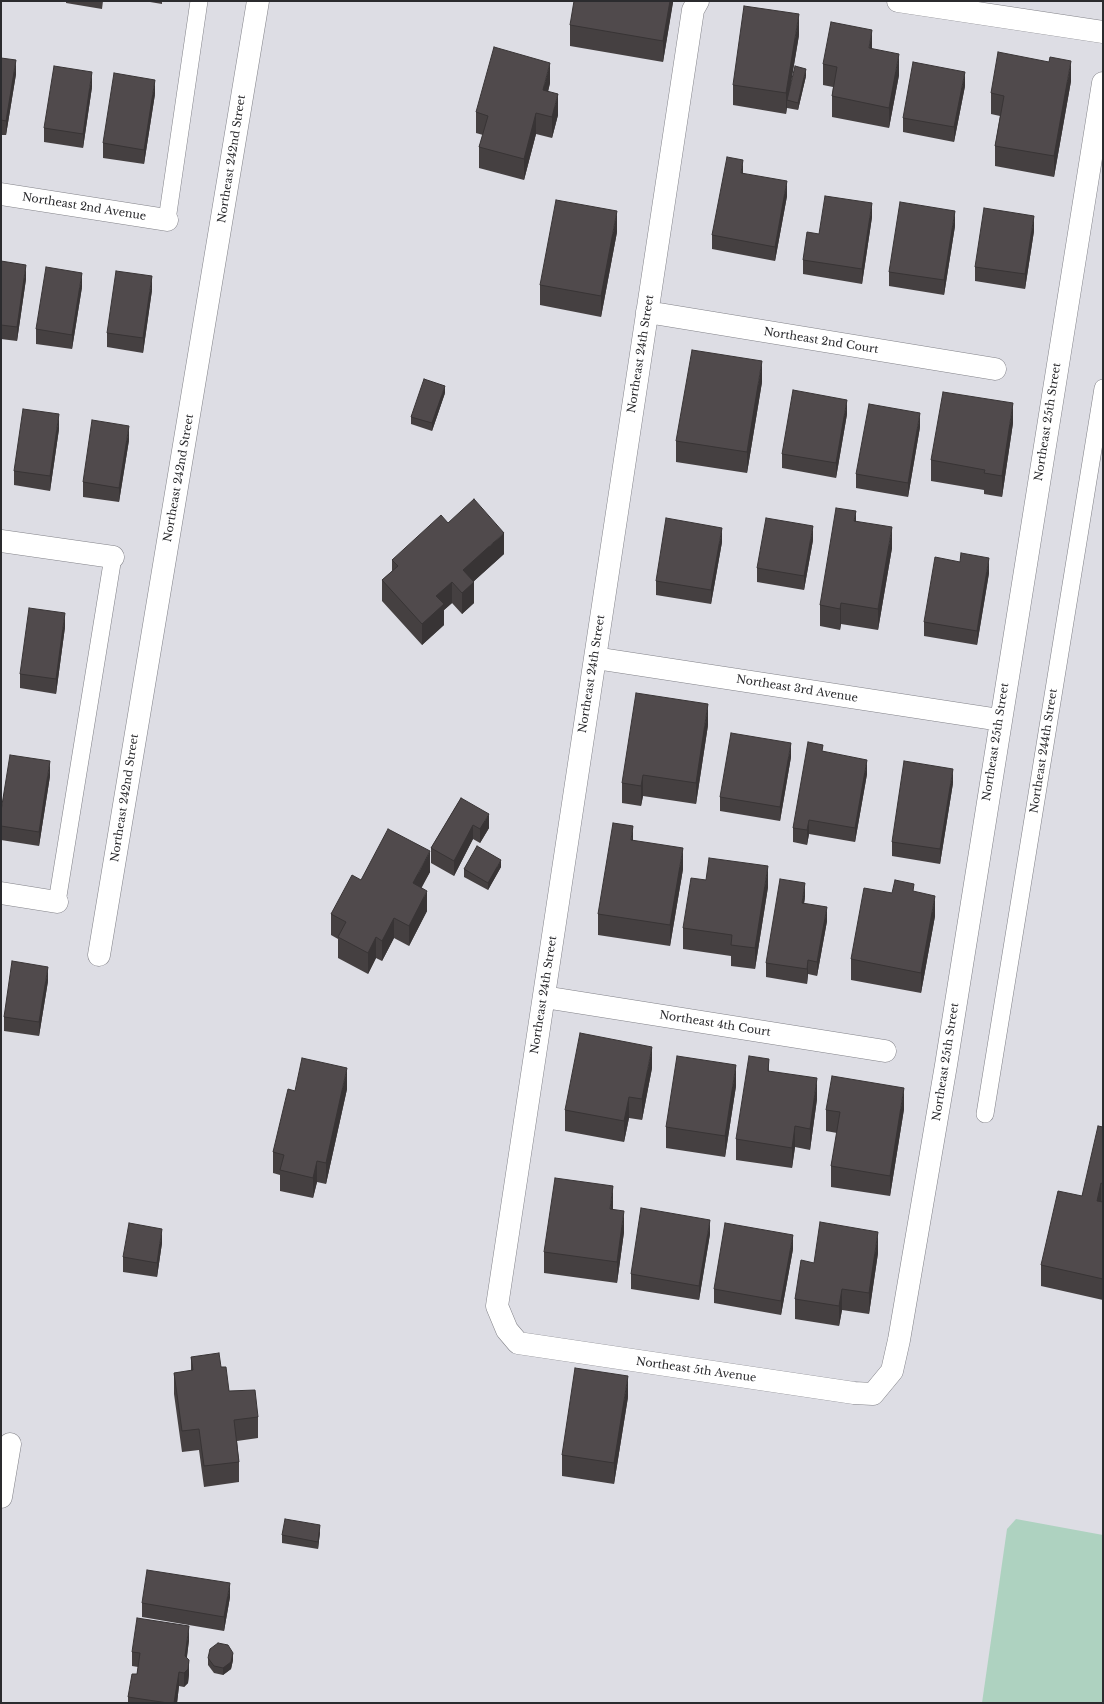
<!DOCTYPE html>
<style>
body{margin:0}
#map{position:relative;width:1104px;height:1704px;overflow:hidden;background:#dddde4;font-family:"Libre Baskerville",serif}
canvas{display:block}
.frame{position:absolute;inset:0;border:2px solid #2b2b2e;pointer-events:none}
</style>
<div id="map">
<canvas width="1104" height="1704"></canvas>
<div class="frame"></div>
</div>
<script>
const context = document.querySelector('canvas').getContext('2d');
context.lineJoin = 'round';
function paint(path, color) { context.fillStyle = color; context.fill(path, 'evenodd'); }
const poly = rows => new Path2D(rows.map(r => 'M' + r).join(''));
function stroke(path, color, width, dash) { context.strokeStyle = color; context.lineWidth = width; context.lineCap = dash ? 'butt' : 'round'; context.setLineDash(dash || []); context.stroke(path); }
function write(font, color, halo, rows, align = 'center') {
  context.font = font + ' "Libre Baskerville",serif'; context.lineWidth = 4; context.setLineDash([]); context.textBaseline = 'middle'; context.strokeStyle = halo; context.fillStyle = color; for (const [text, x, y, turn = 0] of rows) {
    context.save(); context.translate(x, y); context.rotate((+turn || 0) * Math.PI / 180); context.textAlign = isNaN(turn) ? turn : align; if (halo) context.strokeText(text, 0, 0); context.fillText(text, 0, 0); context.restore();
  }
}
paint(poly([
 [1016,1519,1103,1535,1103,1703,982,1703,1007,1529]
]), '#aed2c0');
const service = poly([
 [167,220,199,1],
 [57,902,113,557],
 [985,1114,1103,388]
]);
const minor = poly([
 [698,1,693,10,497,1306,507,1330,518,1343,854,1393,873,1394,892,1371,899,1340,946,1065,1103,83],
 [898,1,1103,32],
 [1,194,167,220],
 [647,312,995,369],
 [1,541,113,557],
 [595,658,1000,720],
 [1,893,57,902],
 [99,955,258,1],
 [544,997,885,1051],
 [1,1497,10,1444]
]);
stroke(service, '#828288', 18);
stroke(minor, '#828288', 23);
stroke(service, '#fff', 17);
stroke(minor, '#fff', 22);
paint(poly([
 [66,1,103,1,102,9,66,3],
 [144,1,162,1,162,4],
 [673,1,663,62,570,46,570,25],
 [799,35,790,88,806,76,798,110,787,108,787,107,786,114,733,105,733,85],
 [872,49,899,75,889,128,832,117,832,96,833,87,823,85,823,64],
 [1,58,16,74,6,135,1,135],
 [1071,81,1054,177,995,166,995,146,1000,116,991,114,991,93],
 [550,83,548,92,558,115,552,138,536,134,524,180,479,168,479,147,483,135,476,133,476,112],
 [965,86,954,142,903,132,903,118],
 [92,87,83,148,44,142,44,128],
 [155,94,144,164,103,158,103,143],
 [743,173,787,196,775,261,712,249,712,235],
 [872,217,862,284,803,274,803,260,819,234],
 [955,226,944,295,889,286,889,272],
 [1034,231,1025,289,975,281,975,267],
 [617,232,601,317,540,305,540,285],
 [1,261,26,279,17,341,1,339],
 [82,287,72,349,36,344,36,329],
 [152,290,143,353,107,347,107,333],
 [762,382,747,473,676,462,676,441],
 [445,393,432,431,411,424,411,417],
 [847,414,836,478,782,468,782,454],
 [1013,423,1002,497,984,494,984,490,931,481,931,460],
 [920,427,908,497,856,488,856,474],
 [59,429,50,491,14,485,14,471],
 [129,440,119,502,83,497,83,482],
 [856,521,892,548,878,630,841,624,840,630,820,626,820,605],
 [448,523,504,554,474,581,474,603,462,614,452,603,444,610,444,625,422,645,382,601,382,580,392,571,392,560],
 [813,540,804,590,757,582,757,568],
 [722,542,711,604,656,595,656,581],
 [960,562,989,573,977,645,924,636,924,622],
 [65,627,56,694,20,688,20,674],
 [708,725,696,804,643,796,641,806,622,803,622,783],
 [823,751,867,774,855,842,809,834,807,845,793,842,793,828],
 [791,757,780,821,720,811,720,797],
 [50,776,39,846,1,840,1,811],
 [953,783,940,864,892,856,892,842],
 [461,798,489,828,480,843,473,839,454,876,431,863,431,848],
 [633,841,683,869,670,946,598,935,598,914],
 [501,867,488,890,464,877,464,869],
 [430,872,421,887,427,911,409,946,394,938,382,961,376,958,368,974,338,958,338,939,331,935,331,914,361,880],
 [706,880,768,887,755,969,731,966,731,956,683,949,683,928],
 [914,892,935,916,921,993,851,980,851,959,892,893],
 [805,897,804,903,827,921,817,976,808,974,807,984,766,977,766,963],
 [48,981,39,1036,4,1031,4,1017],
 [652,1068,642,1120,629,1118,624,1142,565,1131,565,1110],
 [769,1071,817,1099,810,1150,795,1147,792,1168,736,1160,736,1139],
 [736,1086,725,1157,666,1148,666,1127],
 [347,1089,326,1184,317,1182,313,1198,280,1191,280,1175,273,1173,273,1152,295,1091],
 [904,1109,890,1196,831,1187,831,1166,837,1133,826,1131,826,1110],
 [1103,1127,1103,1300,1041,1286,1041,1265,1082,1196],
 [613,1207,613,1209,624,1232,617,1283,544,1273,544,1252],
 [710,1234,699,1300,631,1289,631,1274],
 [162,1243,157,1277,123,1272,123,1257],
 [793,1249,781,1315,714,1303,714,1289],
 [878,1253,869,1314,842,1310,839,1326,795,1319,795,1299,814,1263],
 [191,1357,221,1367,229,1391,258,1417,258,1438,237,1441,239,1462,239,1482,204,1487,199,1450,182,1452,174,1394,174,1373,191,1371],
 [628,1397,614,1484,562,1476,562,1455],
 [320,1532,318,1549,282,1543,282,1535],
 [230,1597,224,1631,142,1617,142,1603],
 [189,1640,187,1657,189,1674,188,1683,184,1687,179,1686,177,1703,128,1703,128,1697,137,1674,138,1667,132,1666,132,1652],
 [208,1658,233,1660,231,1669,223,1675,214,1673,208,1665]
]), '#454041');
paint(poly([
 [670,1,673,1,673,3,663,62,663,41],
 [799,14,799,35,788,101,787,100,787,107,786,114,786,93],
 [872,30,872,51,869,48],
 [899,54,899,75,889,128,889,108],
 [16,60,16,74,6,135,6,121],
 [1071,61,1071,81,1054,177,1054,156],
 [550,63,550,83,543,111,543,90],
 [806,69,806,76,798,110,798,103],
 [92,72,92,87,83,148,83,134],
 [965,72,965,86,954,142,954,127],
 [155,80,155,94,144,164,144,150],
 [558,94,558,115,552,138,552,117],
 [536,113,536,134,524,180,524,159],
 [743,160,743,174,741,173],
 [787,181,787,196,775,261,775,247],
 [872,203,872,217,862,284,862,269],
 [617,211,617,232,601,317,601,296],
 [955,211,955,226,944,295,944,280],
 [1034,216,1034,231,1025,289,1025,274],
 [26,265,26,279,17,341,17,327],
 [82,273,82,287,72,349,72,335],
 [152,276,152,290,143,353,143,338],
 [762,361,762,382,747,473,747,452],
 [445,386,445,393,432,431,432,423],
 [847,400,847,414,836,478,836,463],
 [1013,403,1013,423,1002,497,1002,476],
 [920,413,920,427,908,497,908,483],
 [59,414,59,429,50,491,50,476],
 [129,426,129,440,119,502,119,488],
 [856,511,856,532,854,521],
 [813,526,813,540,804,590,804,576],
 [892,527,892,548,878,630,878,609],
 [722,528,722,542,711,604,711,590],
 [504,533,504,554,463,591,463,570],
 [989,558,989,573,977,645,977,631],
 [452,582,452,603,444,610,444,625,422,645,422,624,436,596],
 [474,582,474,603,462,614,462,593],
 [841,603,841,624,840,630,840,609],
 [65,613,65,627,56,694,56,679],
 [708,704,708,725,696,804,696,783],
 [791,743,791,757,780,821,780,807],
 [867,760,867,774,855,842,855,828],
 [50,761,50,776,39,846,39,832],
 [953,769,953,783,940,864,940,849],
 [643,775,643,796,641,806,641,786],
 [489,814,489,828,480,843,480,829],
 [809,820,809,834,807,845,807,830],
 [473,825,473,839,454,876,454,861],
 [633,826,633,847,631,840],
 [683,848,683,869,670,946,670,925],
 [430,851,430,872,413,904,413,883],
 [501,860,501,867,488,890,488,883],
 [768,866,768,887,755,969,755,948],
 [805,883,805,897,802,917,802,903],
 [427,891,427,911,409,946,409,926],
 [935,896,935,916,921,993,921,973],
 [827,907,827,921,817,976,817,962],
 [394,918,394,938,382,961,382,941],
 [376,937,376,958,368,974,368,953],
 [808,960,808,974,807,984,807,969],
 [48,967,48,981,39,1036,39,1022],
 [652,1047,652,1068,642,1120,642,1099],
 [769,1059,769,1080,768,1071],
 [736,1065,736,1086,725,1157,725,1136],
 [347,1068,347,1089,326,1184,326,1163],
 [817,1078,817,1099,810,1150,810,1129],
 [904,1088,904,1109,890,1196,890,1176],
 [629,1097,629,1118,624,1142,624,1121],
 [795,1126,795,1147,792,1168,792,1148],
 [317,1161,317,1182,313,1198,313,1178],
 [1101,1183,1101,1204,1097,1201],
 [613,1186,613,1207,610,1230,610,1209],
 [624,1211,624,1232,617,1283,617,1262],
 [710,1220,710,1234,699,1300,699,1286],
 [162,1229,162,1243,157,1277,157,1263],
 [878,1232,878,1253,869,1314,869,1293],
 [793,1235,793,1249,781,1315,781,1301],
 [842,1289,842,1310,839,1326,839,1306],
 [628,1376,628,1397,614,1484,614,1463],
 [320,1525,320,1532,318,1549,318,1542],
 [230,1583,230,1597,224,1631,224,1617],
 [189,1626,189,1640,185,1670,185,1656],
 [233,1653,233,1660,231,1669,223,1675,223,1668],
 [189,1660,189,1674,188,1683,184,1687,184,1673],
 [179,1672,179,1686,177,1703,174,1703]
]), '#383435');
const building = poly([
 [574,1,670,1,663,41,570,25,574,1],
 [744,6,799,14,786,93,733,85,744,6],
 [831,22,872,30,869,48,899,54,889,108,832,96,837,67,823,64,831,22],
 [494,47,550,63,543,90,558,94,552,117,536,113,524,159,479,147,488,116,476,112,494,47],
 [998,52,1049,62,1050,57,1071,61,1054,156,995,146,1004,96,991,93,998,52],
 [1,58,16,60,6,121,1,120,1,58],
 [913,62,965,72,954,127,903,118,913,62],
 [54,66,92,72,83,134,44,128,54,66],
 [795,66,806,69,798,103,787,100,795,66],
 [114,73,155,80,144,150,103,143,114,73],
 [727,157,743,160,741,173,787,181,775,247,712,235,727,157],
 [825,196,872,203,862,269,803,260,807,232,819,234,825,196],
 [556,200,617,211,601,296,540,285,556,200],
 [900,202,955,211,944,280,889,272,900,202],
 [984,208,1034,216,1025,274,975,267,984,208],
 [1,261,26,265,17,327,1,325,1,261],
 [46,267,82,273,72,335,36,329,46,267],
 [116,271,152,276,143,338,107,333,116,271],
 [692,350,762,361,747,452,676,441,692,350],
 [424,379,445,386,432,423,411,417,424,379],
 [793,390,847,400,836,463,782,454,793,390],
 [943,392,1013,403,1002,476,984,473,985,470,931,460,943,392],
 [869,404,920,413,908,483,856,474,869,404],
 [23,409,59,414,50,476,14,471,23,409],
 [92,420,129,426,119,488,83,482,92,420],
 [474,499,504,533,463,570,474,582,462,593,452,582,436,596,444,604,422,624,382,580,398,566,392,560,441,515,448,523,474,499],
 [836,508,856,511,854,521,892,527,878,609,841,603,840,609,820,605,836,508],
 [666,518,722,528,711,590,656,581,666,518],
 [766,518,813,526,804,576,757,568,766,518],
 [961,553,989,558,977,631,924,622,935,557,960,562,961,553],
 [29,608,65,613,56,679,20,674,29,608],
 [636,693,708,704,696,783,643,775,641,786,622,783,636,693],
 [731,733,791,743,780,807,720,797,731,733],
 [808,742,823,745,822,751,867,760,855,828,809,820,807,830,793,828,808,742],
 [10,755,50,761,39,832,1,826,1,811,10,755],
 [904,761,953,769,940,849,892,842,904,761],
 [461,798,489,814,480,829,473,825,454,861,431,848,461,798],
 [613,823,633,826,631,840,683,848,670,925,598,914,613,823],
 [388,829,430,851,413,883,427,891,409,926,394,918,382,941,376,937,368,953,338,937,346,922,331,914,352,875,361,880,388,829],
 [477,846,501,860,488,883,464,869,477,846],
 [709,858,768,866,755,948,731,945,732,935,683,928,691,878,706,880,709,858],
 [780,879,805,883,802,903,827,907,817,962,808,960,807,969,766,963,780,879],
 [895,880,914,884,913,891,935,896,921,973,851,959,864,888,892,893,895,880],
 [12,961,48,967,39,1022,4,1017,12,961],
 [580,1033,652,1047,642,1099,629,1097,624,1121,565,1110,580,1033],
 [677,1056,736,1065,725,1136,666,1127,677,1056],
 [749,1056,769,1059,768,1071,817,1078,810,1129,795,1126,792,1148,736,1139,749,1056],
 [302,1058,347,1068,326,1163,317,1161,313,1178,280,1170,284,1155,273,1152,288,1089,295,1091,302,1058],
 [832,1076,904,1088,890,1176,831,1166,840,1112,826,1110,832,1076],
 [1098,1126,1103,1127,1103,1184,1101,1183,1097,1201,1103,1202,1103,1279,1041,1265,1058,1191,1082,1196,1098,1126],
 [555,1178,613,1186,610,1209,624,1211,617,1262,544,1252,555,1178],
 [641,1208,710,1220,699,1286,631,1274,641,1208],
 [820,1222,878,1232,869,1293,842,1289,839,1306,795,1299,801,1260,814,1263,820,1222],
 [129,1223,162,1229,157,1263,123,1257,129,1223],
 [725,1223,793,1235,781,1301,714,1289,725,1223],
 [219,1353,221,1367,226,1367,229,1391,255,1390,258,1417,234,1420,239,1462,204,1466,199,1429,182,1431,174,1373,193,1370,191,1357,219,1353],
 [575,1368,628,1376,614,1463,562,1455,575,1368],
 [285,1519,320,1525,318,1542,282,1535,285,1519],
 [147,1570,230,1583,224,1617,142,1603,147,1570],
 [137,1618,189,1626,185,1656,189,1660,188,1669,184,1673,179,1672,174,1703,168,1703,128,1697,132,1674,137,1674,140,1653,132,1652,137,1618],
 [218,1643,228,1645,233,1653,231,1662,223,1668,214,1666,208,1658,210,1649,218,1643]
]);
paint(building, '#504a4c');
stroke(building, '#383435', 1);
write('11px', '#2b2b2e', '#fff', [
 ["Northeast 242nd Street",232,159,-81],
 ["Northeast 2nd Avenue",84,207,9],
 ["Northeast 2nd Court",821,341,9],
 ["Northeast 24th Street",641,354,-81],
 ["Northeast 25th Street",1048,422,-81],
 ["Northeast 242nd Street",179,478,-80],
 ["Northeast 24th Street",592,674,-81],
 ["Northeast 3rd Avenue",797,689,9],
 ["Northeast 25th Street",996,742,-81],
 ["Northeast 244th Street",1044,751,-81],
 ["Northeast 242nd Street",125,798,-81],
 ["Northeast 24th Street",544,995,-81],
 ["Northeast 4th Court",715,1024,9],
 ["Northeast 25th Street",946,1062,-81],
 ["Northeast 5th Avenue",696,1370,8]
]);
</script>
